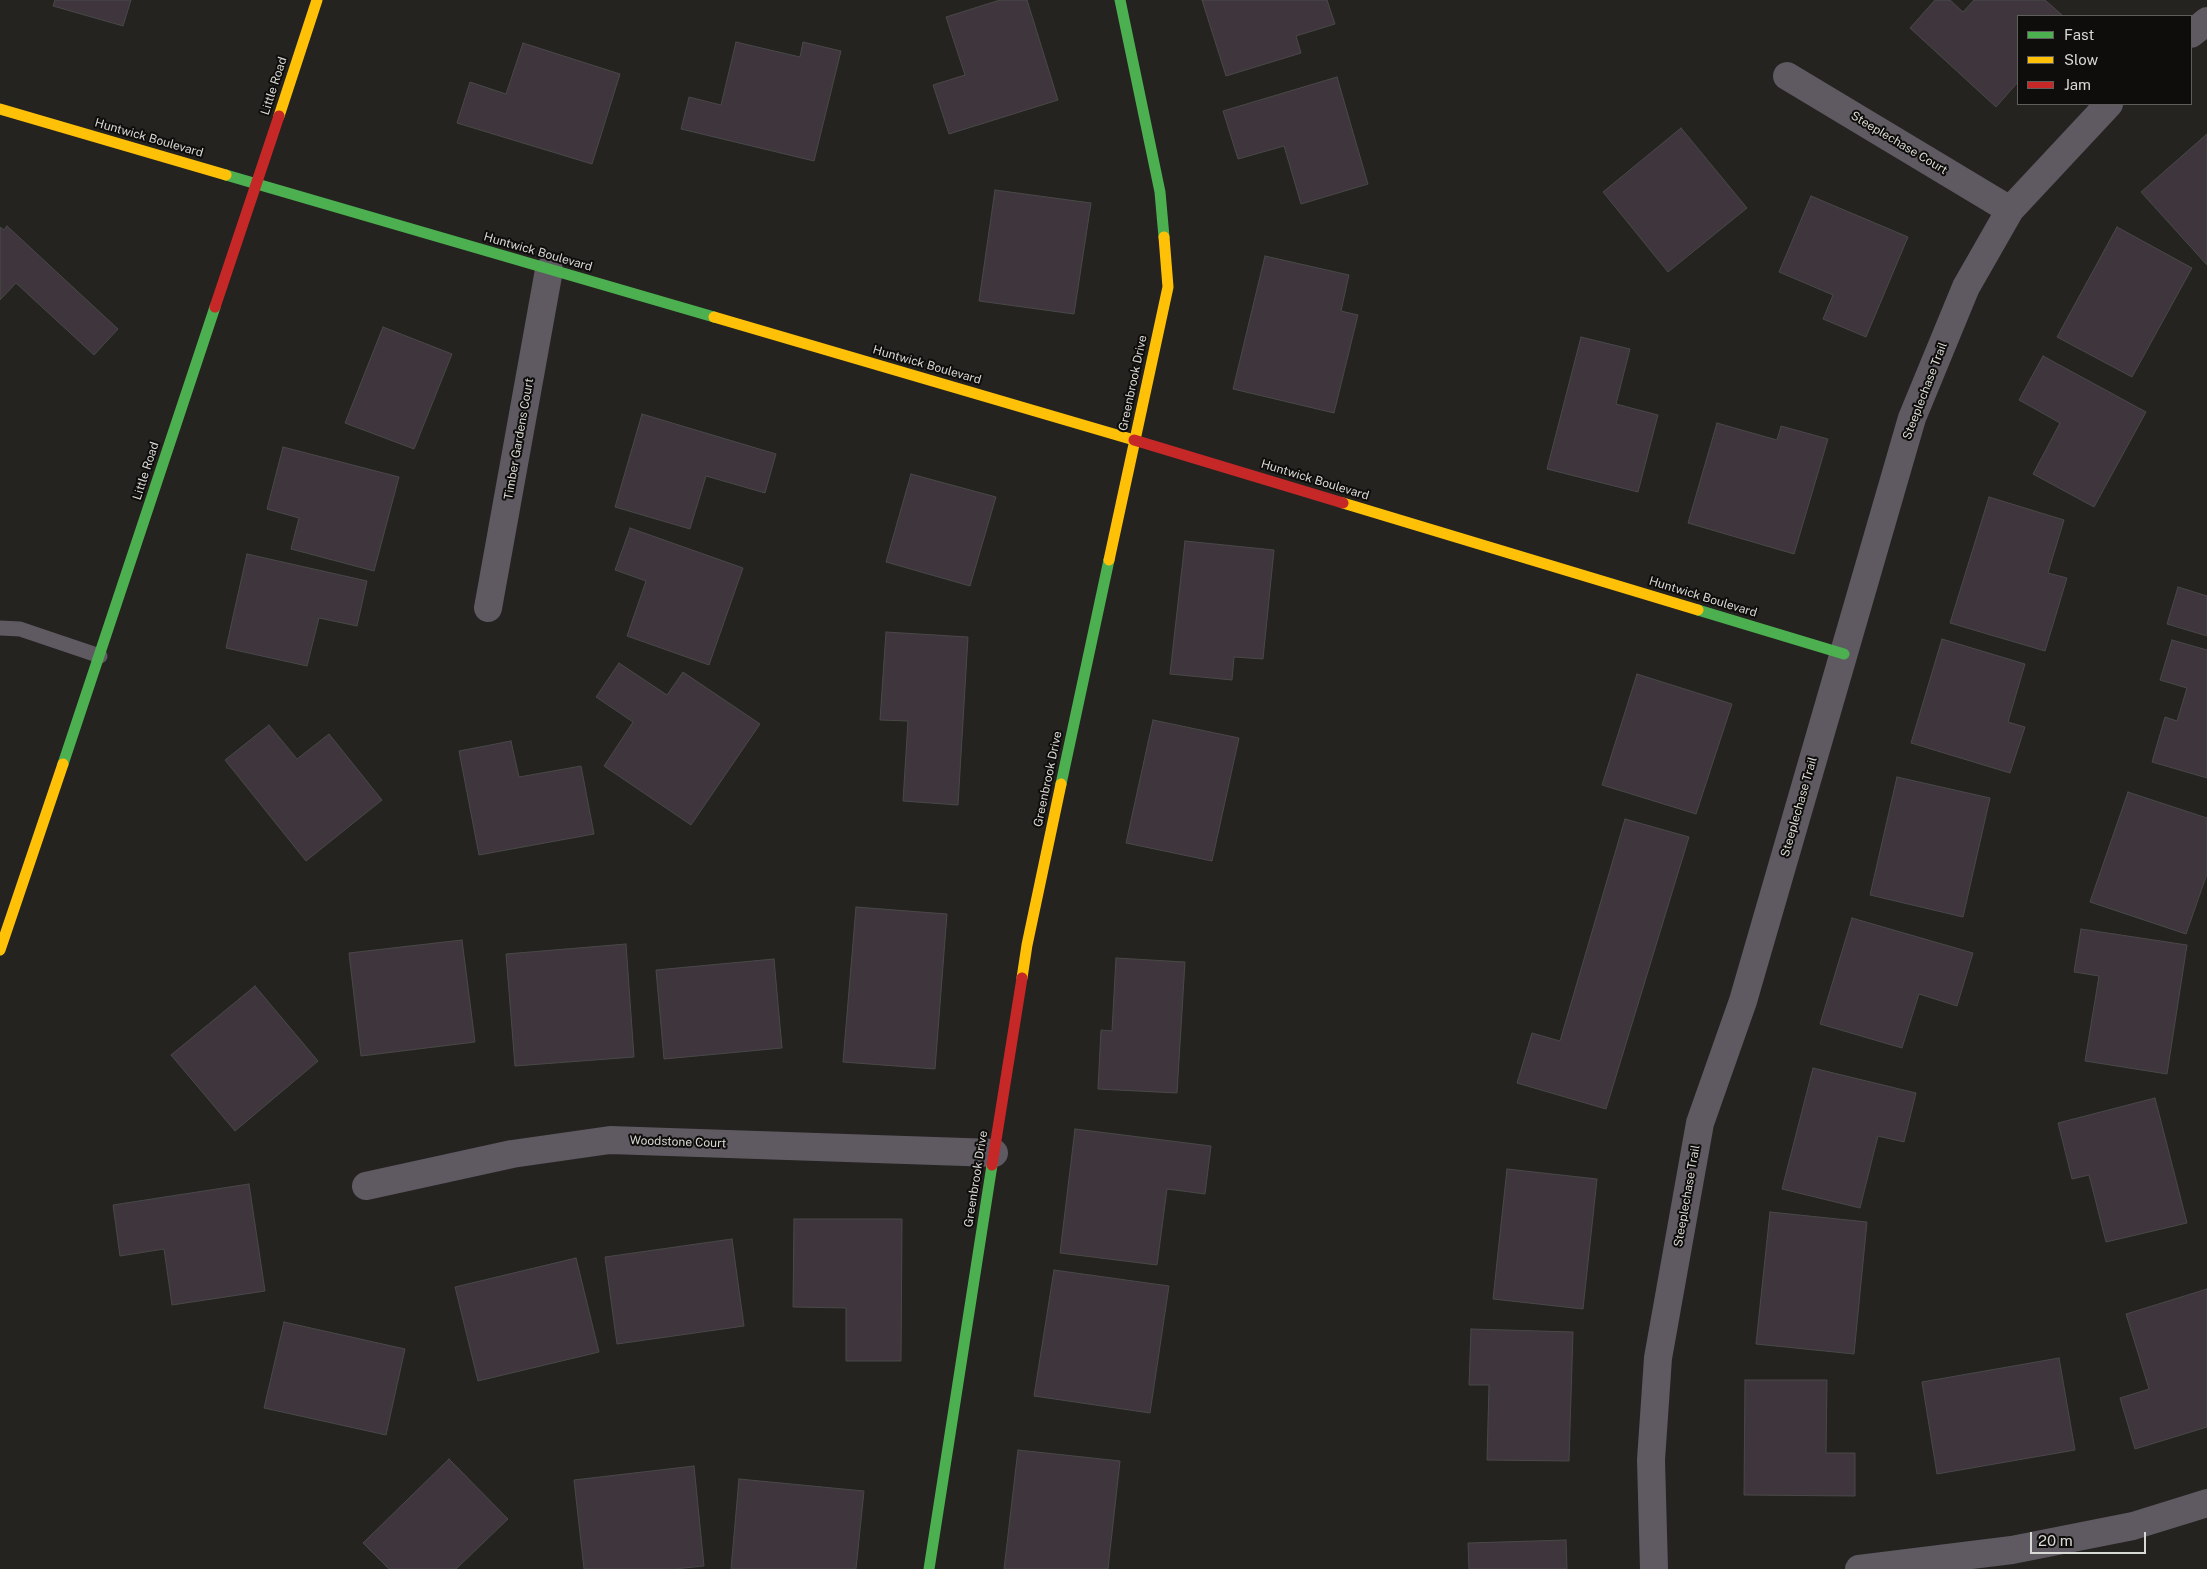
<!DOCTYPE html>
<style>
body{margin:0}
#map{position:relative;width:2207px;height:1569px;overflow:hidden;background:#242320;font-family:"Public Sans",sans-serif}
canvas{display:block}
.legend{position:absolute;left:2017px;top:15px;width:175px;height:90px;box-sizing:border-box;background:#0e0d0b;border:1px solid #5f5e5b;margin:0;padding:6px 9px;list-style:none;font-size:15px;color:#d8d8d4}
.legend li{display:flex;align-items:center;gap:10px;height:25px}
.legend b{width:25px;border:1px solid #5f5e5b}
.scale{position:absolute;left:2030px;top:1532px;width:116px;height:22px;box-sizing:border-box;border:2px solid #d8d8d4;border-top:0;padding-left:6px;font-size:15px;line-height:18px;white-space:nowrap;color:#d8d8d4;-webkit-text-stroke:4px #0e0d0b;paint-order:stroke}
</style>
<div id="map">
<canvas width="2207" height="1569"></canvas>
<ul class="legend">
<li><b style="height:6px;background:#4caf50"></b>Fast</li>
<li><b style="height:6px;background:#ffc107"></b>Slow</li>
<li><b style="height:6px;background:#c62828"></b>Jam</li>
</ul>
<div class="scale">20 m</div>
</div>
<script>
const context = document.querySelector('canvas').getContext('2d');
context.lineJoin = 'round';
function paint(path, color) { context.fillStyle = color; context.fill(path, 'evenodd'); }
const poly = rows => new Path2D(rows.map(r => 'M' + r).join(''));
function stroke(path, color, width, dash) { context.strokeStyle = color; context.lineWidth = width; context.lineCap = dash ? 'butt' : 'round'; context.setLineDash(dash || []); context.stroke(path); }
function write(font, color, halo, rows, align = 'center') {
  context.font = font + ' "Public Sans",sans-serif'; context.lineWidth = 4; context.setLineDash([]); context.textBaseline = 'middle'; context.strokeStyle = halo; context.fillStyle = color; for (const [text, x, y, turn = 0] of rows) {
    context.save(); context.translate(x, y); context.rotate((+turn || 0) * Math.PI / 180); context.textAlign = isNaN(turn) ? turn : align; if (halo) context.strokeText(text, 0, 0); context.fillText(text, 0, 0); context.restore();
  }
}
const building = poly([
 [55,0,131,0,123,26,53,6,55,0],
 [1000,0,1027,0,1058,100,949,134,933,85,965,75,946,17,1000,0],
 [1202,0,1327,0,1335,24,1296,36,1301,53,1226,76,1202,0],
 [1935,0,1950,0,1963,12,1974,0,2045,0,2063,16,2018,16,2018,82,1996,107,1910,28,1935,0],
 [736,42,800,57,803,42,841,51,814,161,681,129,689,97,721,105,736,42],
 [523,43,620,74,592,164,457,123,470,82,506,94,523,43],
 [1337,77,1368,184,1301,204,1284,146,1238,159,1223,111,1337,77],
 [1681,128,1747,208,1668,272,1603,192,1681,128],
 [2207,134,2207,265,2141,192,2207,134],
 [995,190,1091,203,1074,314,979,301,995,190],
 [1811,196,1908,237,1866,337,1823,319,1833,295,1779,272,1811,196],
 [7,226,118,329,94,355,16,283,0,300,0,227,4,230,7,226],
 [2117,227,2192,268,2132,377,2057,337,2117,227],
 [1265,256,1349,275,1341,311,1358,315,1334,413,1233,389,1265,256],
 [383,327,452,354,414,449,345,423,383,327],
 [1581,337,1630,349,1616,404,1658,415,1638,492,1547,469,1581,337],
 [2043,356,2146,412,2094,507,2033,474,2060,423,2019,400,2043,356],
 [642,414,776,454,765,493,706,476,690,529,615,507,642,414],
 [1717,423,1777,440,1781,426,1828,439,1794,554,1688,523,1717,423],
 [283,447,399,477,374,571,291,549,299,518,267,509,283,447],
 [911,474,996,497,970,586,886,562,911,474],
 [1989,497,2064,520,2048,573,2067,578,2045,651,1950,623,1989,497],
 [630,528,743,568,709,665,627,636,646,581,615,570,630,528],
 [1185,541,1274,550,1263,659,1234,657,1232,680,1170,674,1185,541],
 [247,554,367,581,357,626,319,618,307,666,226,648,247,554],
 [2178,587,2207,596,2207,636,2167,624,2178,587],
 [886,632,968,637,958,805,903,801,908,721,880,720,886,632],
 [1942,639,2025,664,2008,722,2025,727,2010,773,1911,743,1942,639],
 [2172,640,2207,650,2207,778,2152,762,2165,717,2177,721,2187,688,2160,680,2172,640],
 [619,663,667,695,683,672,760,724,691,825,604,766,633,722,596,697,619,663],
 [1637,674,1732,704,1696,814,1602,785,1637,674],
 [1153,720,1239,738,1212,861,1126,843,1153,720],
 [269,725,297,759,329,734,382,800,306,861,225,760,269,725],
 [511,741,519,777,581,766,594,834,479,855,459,751,511,741],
 [1897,777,1990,798,1963,917,1870,895,1897,777],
 [2128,792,2207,818,2207,874,2186,934,2090,902,2128,792],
 [1625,819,1689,837,1606,1109,1517,1083,1532,1033,1560,1041,1625,819],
 [856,907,947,914,935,1069,843,1062,856,907],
 [1852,918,1973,953,1957,1006,1919,994,1902,1048,1820,1024,1852,918],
 [2081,929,2187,945,2167,1074,2085,1061,2099,976,2074,972,2081,929],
 [462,940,475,1042,361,1056,349,953,462,940],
 [626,944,634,1057,515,1066,506,954,626,944],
 [1116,958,1185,962,1177,1093,1098,1089,1101,1030,1112,1031,1116,958],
 [774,959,782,1048,664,1059,656,970,774,959],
 [255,986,318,1061,235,1131,171,1055,255,986],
 [1813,1068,1916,1093,1904,1142,1878,1136,1860,1208,1782,1189,1813,1068],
 [2155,1098,2187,1223,2106,1242,2089,1175,2072,1179,2058,1123,2155,1098],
 [1075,1129,1211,1146,1205,1194,1167,1189,1157,1265,1060,1253,1075,1129],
 [1507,1169,1597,1179,1583,1309,1493,1299,1507,1169],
 [249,1184,265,1291,172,1305,164,1249,120,1256,113,1205,249,1184],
 [1770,1212,1867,1222,1854,1354,1756,1344,1770,1212],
 [794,1219,902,1219,901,1361,846,1361,846,1308,793,1307,794,1219],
 [732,1239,744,1326,617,1344,605,1257,732,1239],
 [576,1258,599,1352,478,1381,455,1287,576,1258],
 [1054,1270,1169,1286,1150,1413,1034,1396,1054,1270],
 [2207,1289,2207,1427,2135,1449,2120,1398,2149,1389,2126,1314,2207,1289],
 [284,1322,405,1349,386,1435,264,1408,284,1322],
 [1471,1329,1573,1332,1569,1461,1487,1460,1489,1385,1469,1385,1471,1329],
 [2059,1358,2075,1450,1937,1474,1922,1382,2059,1358],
 [1745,1380,1827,1380,1826,1453,1855,1453,1855,1496,1744,1495,1745,1380],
 [1018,1450,1120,1461,1108,1569,1004,1569,1018,1450],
 [449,1459,508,1519,456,1569,389,1569,363,1543,449,1459],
 [694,1466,704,1566,674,1569,584,1569,574,1480,694,1466],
 [739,1479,864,1491,856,1569,731,1569,739,1479],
 [1566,1540,1567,1569,1469,1569,1468,1543,1566,1540]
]);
paint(building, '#3f363d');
stroke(building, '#494848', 1);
stroke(poly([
 [0,628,20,629,100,656]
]), '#5f5962', 15);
stroke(poly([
 [2191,34,2207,21],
 [1787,76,2010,210],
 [488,608,549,270],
 [366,1186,512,1154,610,1140,994,1153],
 [1654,1569,1651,1460,1658,1358,1700,1123,1743,1001,1912,418,1966,287,2010,210,2109,104],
 [1859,1569,2012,1550,2133,1526,2207,1503]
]), '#5f5962', 28);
stroke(poly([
 [1120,0,1160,192,1164,237],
 [226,175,714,317],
 [1698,610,1844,654],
 [63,764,215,307],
 [1061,784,1109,560],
 [929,1569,992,1165]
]), '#4caf50', 11);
stroke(poly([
 [0,109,226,175],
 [279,116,317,0],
 [714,317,1134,440],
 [1343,503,1698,610],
 [1109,560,1168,287,1164,237],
 [0,950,63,764],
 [1022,978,1027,945,1061,784]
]), '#ffc107', 11);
stroke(poly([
 [215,307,279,116],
 [1134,440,1343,503],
 [992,1165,1022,978]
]), '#c62828', 11);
write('12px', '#d8d8d4', '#0e0d0b', [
 ["Little Road",274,86,-72],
 ["Huntwick Boulevard",149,138,16],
 ["Steeplechase Court",1899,143,31],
 ["Huntwick Boulevard",538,252,16],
 ["Huntwick Boulevard",927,365,16],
 ["Greenbrook Drive",1133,383,-78],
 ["Steeplechase Trail",1925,391,-69],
 ["Timber Gardens Court",519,439,-80],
 ["Little Road",146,471,-72],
 ["Huntwick Boulevard",1315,480,17],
 ["Huntwick Boulevard",1703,597,17],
 ["Greenbrook Drive",1048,779,-78],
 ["Steeplechase Trail",1799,807,-74],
 ["Woodstone Court",678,1142,2],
 ["Greenbrook Drive",976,1179,-81],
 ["Steeplechase Trail",1687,1196,-80]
]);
</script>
